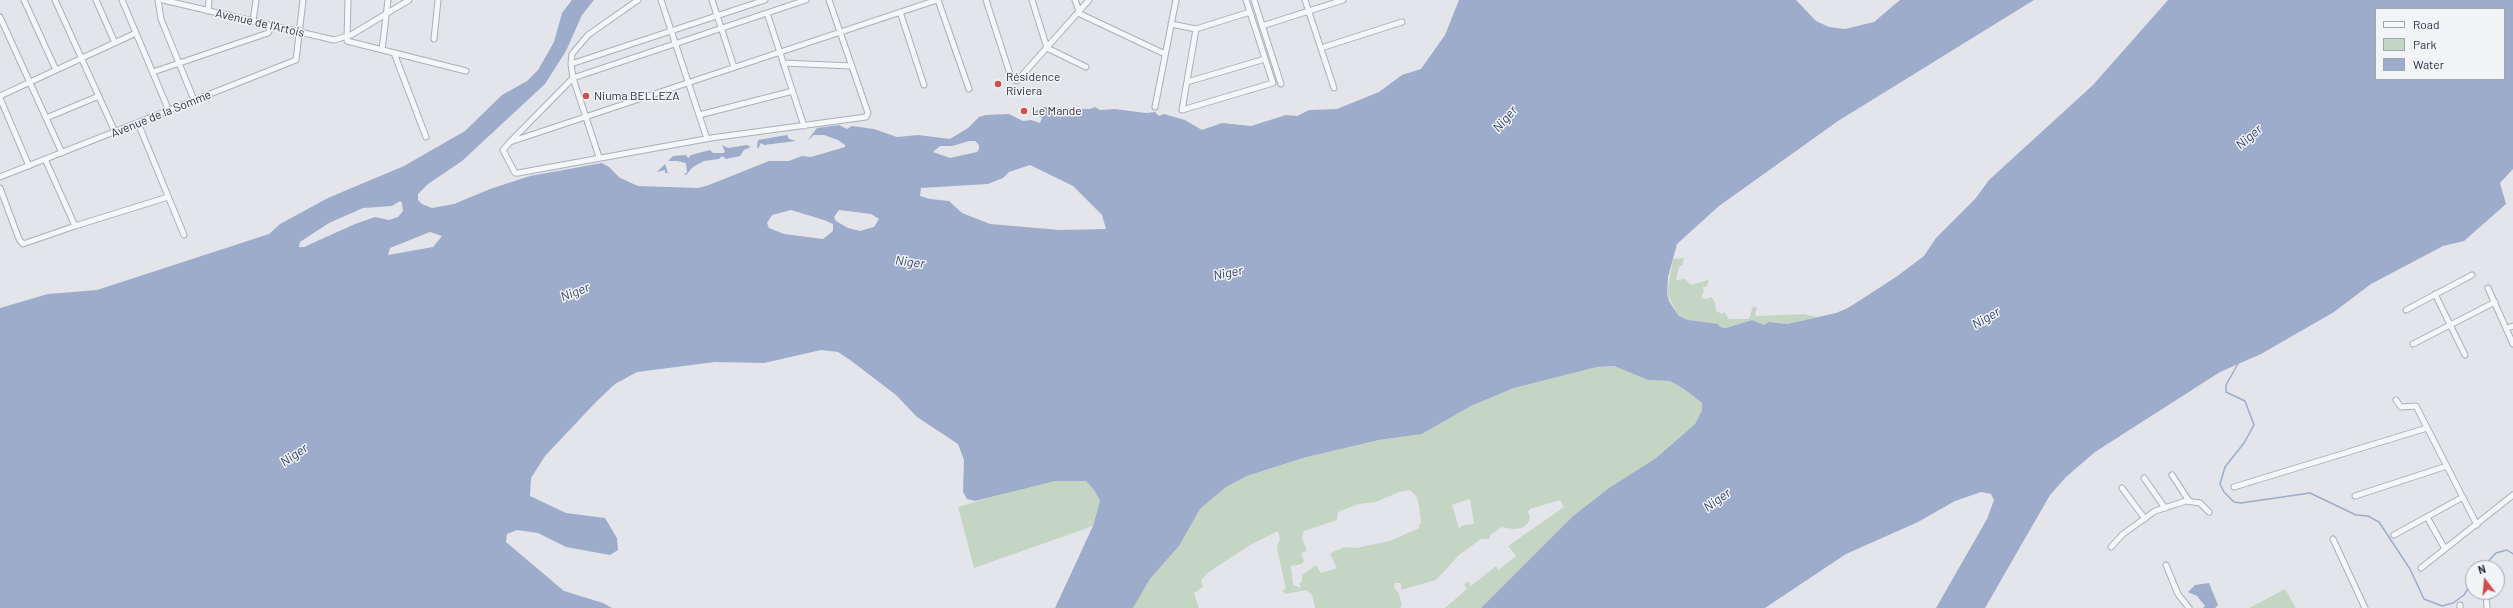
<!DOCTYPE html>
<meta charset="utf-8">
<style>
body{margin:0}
#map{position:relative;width:2513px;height:608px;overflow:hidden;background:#e3e5eb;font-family:Barlow,sans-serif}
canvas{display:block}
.legend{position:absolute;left:2375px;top:8px;width:130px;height:72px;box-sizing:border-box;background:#f3f4f8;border:1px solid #a3a5b0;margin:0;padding:5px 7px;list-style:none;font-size:12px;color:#2b2f44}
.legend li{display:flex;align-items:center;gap:8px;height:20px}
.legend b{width:20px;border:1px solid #a3a5b0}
.north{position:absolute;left:2465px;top:560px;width:40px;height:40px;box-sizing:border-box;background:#f3f4f8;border:1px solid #a3a5b0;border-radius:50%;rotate:344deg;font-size:11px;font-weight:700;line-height:16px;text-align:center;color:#2b2f44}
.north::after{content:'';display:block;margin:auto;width:14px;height:18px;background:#d04e49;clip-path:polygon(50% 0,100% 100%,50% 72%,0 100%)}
</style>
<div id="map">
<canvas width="2513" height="608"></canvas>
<ul class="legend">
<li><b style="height:5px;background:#f6f7f9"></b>Road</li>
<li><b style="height:11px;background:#c5d5c4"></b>Park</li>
<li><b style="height:11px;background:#9eaccb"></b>Water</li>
</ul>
<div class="north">N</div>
</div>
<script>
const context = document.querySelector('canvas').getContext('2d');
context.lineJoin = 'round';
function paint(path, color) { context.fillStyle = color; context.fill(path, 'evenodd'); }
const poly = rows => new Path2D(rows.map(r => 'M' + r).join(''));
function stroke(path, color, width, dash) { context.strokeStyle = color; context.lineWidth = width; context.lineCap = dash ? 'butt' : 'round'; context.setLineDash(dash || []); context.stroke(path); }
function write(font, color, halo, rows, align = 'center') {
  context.font = font + ' Barlow,sans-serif'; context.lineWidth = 3; context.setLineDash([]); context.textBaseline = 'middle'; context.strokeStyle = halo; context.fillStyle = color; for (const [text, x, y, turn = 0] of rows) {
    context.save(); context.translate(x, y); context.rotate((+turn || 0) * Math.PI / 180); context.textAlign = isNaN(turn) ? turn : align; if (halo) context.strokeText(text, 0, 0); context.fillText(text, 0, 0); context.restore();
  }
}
paint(poly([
 [1684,258,1683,265,1679,267,1676,280,1685,279,1691,285,1708,280,1709,281,1706,287,1702,287,1704,291,1701,298,1707,299,1711,297,1715,302,1716,311,1722,314,1724,312,1729,319,1749,319,1753,306,1757,308,1755,314,1757,316,1804,314,1817,317,1787,324,1771,322,1764,325,1752,320,1726,328,1688,320,1679,316,1667,294,1673,259],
 [1614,366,1648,380,1670,381,1684,389,1702,403,1702,410,1695,424,1656,458,1609,488,1573,516,1481,608,1445,608,1467,589,1464,585,1468,581,1471,586,1496,566,1498,570,1516,556,1508,546,1564,507,1560,500,1530,509,1528,512,1530,517,1528,523,1522,528,1513,529,1502,527,1490,535,1490,539,1481,539,1459,555,1436,580,1401,590,1401,583,1395,583,1394,587,1399,594,1402,606,1400,608,1315,608,1312,595,1306,590,1286,594,1282,591,1286,588,1278,554,1277,546,1280,539,1278,531,1250,545,1209,572,1201,580,1203,587,1194,593,1199,608,1133,608,1150,579,1179,546,1200,509,1226,487,1247,476,1303,458,1379,440,1422,434,1471,406,1514,388,1597,367],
 [1410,490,1417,497,1419,506,1421,523,1418,526,1419,528,1390,541,1356,548,1345,547,1333,552,1330,554,1337,568,1321,573,1316,565,1302,575,1302,582,1299,584,1301,588,1293,585,1291,566,1302,564,1304,561,1301,553,1307,551,1302,538,1304,531,1337,520,1338,512,1359,504,1376,502,1399,492],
 [1470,499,1474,524,1464,525,1459,528,1452,505],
 [1055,481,1086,481,1094,490,1100,501,1093,526,974,568,958,507,1026,487],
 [2285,589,2296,608,2249,608]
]), '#c5d5c4');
paint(poly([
 [572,0,594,0,582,15,566,51,545,84,462,161,428,184,418,194,418,200,422,204,432,208,454,204,490,189,530,176,602,163,609,167,620,178,638,186,698,188,709,185,769,161,789,161,802,156,811,157,845,147,845,145,838,140,824,135,814,135,807,141,817,128,839,125,847,129,852,126,874,129,897,137,918,135,950,139,968,128,979,117,986,115,1009,114,1023,121,1031,120,1040,123,1042,118,1033,112,1044,107,1090,109,1095,107,1100,110,1115,109,1146,113,1155,112,1159,116,1164,114,1185,120,1202,130,1222,123,1251,126,1286,115,1297,116,1309,110,1337,109,1379,92,1402,75,1421,69,1445,35,1459,0,1796,0,1816,21,1829,27,1845,29,1874,22,1900,0,2034,0,1838,121,1719,206,1677,244,1668,277,1667,294,1669,301,1679,316,1688,320,1718,324,1720,327,1726,328,1752,320,1764,325,1769,322,1787,324,1836,313,1848,308,1896,277,1924,256,1936,238,1975,199,1989,180,2093,85,2168,0,2513,0,2513,169,2500,183,2506,204,2464,241,2443,246,2371,284,2334,312,2261,354,2220,372,2095,452,2066,477,2050,495,1985,608,1936,608,1987,519,1994,500,1991,494,1981,492,1955,501,1918,522,1846,554,1765,608,1481,608,1573,516,1609,488,1656,458,1695,424,1702,410,1702,403,1684,389,1670,381,1648,380,1614,366,1597,367,1514,388,1471,406,1422,434,1379,440,1303,458,1247,476,1226,487,1200,509,1179,546,1150,579,1133,608,1055,608,1093,526,1100,501,1094,490,1086,481,1055,481,975,501,967,499,963,492,964,460,958,444,917,417,896,395,850,360,838,352,821,350,764,363,715,362,637,372,615,384,595,403,545,456,531,478,530,496,566,513,605,518,617,538,618,550,610,555,566,547,538,533,517,530,507,534,506,542,564,591,603,603,612,608,0,608,0,308,48,294,97,290,269,234,280,224,328,198,404,166,465,131,502,95,527,81,538,70,554,42,562,13],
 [2376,9,2504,9,2504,79,2376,79],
 [969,141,975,141,979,145,979,149,977,152,950,158,933,152,940,146,952,146],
 [1030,165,1073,186,1102,215,1106,229,1060,230,990,224,962,213,949,201,930,199,920,196,921,188,988,184,1003,178,1009,172],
 [400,201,402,203,403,211,398,217,389,220,375,217,355,224,304,247,299,247,300,242,329,223,354,212,363,208,392,206],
 [791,210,824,220,833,224,833,231,823,239,784,234,769,228,767,223,772,215],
 [839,210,871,214,879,219,874,227,860,231,848,228,836,221,834,217],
 [430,232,442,236,433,247,388,255,390,248],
 [787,135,789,139,796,141,764,145,761,143,758,149,757,146,758,140],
 [722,145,728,148,747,145,751,147,744,150,740,156,726,159,722,156,719,159,704,161,693,167,686,175,684,175,687,172,686,163,677,161,668,161,665,164,668,173,665,173,665,170,657,172,673,156,686,155,688,158,691,155,710,150,713,153,723,153,725,152],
 [2209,583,2218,605,2215,608,2203,608,2205,606,2197,596,2188,592,2195,585]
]), '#9eaccb');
stroke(poly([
 [2239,362,2226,385,2226,392,2245,401,2254,425,2244,443,2225,467,2220,484,2224,492,2234,502,2241,503,2310,493,2356,515,2368,516,2379,522,2410,569,2424,599,2442,606,2453,603,2464,595,2473,581],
 [2482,568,2496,553,2507,550,2513,554]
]), '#9eaccb', 1.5);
const minor = poly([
 [24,0,56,70],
 [55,0,115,132],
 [96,0,115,43],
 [122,0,169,111],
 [158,0,161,19,194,100],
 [163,0,334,40,351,35,409,0],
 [348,0,347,41,466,71],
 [661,0,707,139],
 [712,0,734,67],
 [806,0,573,78,510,142,937,0],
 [938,0,969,89],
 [986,0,1011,77,1017,81,1089,0],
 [1032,0,1047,48,1086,67],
 [1075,0,1079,11],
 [1254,0,1281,84],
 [1305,0,1334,88],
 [208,11,209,0],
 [900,12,924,85],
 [767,13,804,126],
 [1078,13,1165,54],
 [0,17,62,153],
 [253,21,256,0],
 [1171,24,1196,29,1250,12],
 [1262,26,1343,0],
 [1196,29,1182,110,1273,83,1246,0],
 [434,39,438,0],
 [1321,48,1402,22],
 [382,50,388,0],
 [394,53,426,137],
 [783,63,851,66],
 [571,64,765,0],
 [153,72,268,33,272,26],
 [1187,82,1265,59],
 [0,96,136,33],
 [0,98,29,166],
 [1155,107,1176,0],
 [699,115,793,91],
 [46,118,99,96],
 [138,123,184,235],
 [510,142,503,150,515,173,518,173,711,138,866,117,868,113,829,0],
 [599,157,573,78,571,64,572,54,588,35,638,0],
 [45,159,75,226,168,197],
 [0,177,296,60,303,0],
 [0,188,19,239,23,244,75,226],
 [2488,288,2513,344],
 [2435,294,2465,355],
 [2406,310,2472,275],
 [2507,328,2513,326],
 [2413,344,2495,302],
 [2396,400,2401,407,2416,406,2477,525],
 [2172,475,2189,501],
 [2144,478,2165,508],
 [2234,487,2427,428],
 [2122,488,2145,519],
 [2355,496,2447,466],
 [2427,517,2445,549],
 [2394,535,2463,497],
 [2333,539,2365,608],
 [2111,547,2123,534,2155,511,2186,501,2200,503,2209,512],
 [2166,565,2178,594,2189,608],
 [2421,568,2513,495],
 [2486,592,2487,608],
 [2460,605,2460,608]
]);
stroke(minor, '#acaeb9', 7);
stroke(minor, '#f6f7f9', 5);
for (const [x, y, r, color] of [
 [998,84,4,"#d04e49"],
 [586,96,4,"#d04e49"],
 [1024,111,4,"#d04e49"]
]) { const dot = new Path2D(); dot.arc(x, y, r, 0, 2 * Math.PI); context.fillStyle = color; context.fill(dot); stroke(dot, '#f3f4f8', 1.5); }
write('12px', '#2b2f44', '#f3f4f8', [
 ["Avenue de l'Artois",260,23,13],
 ["Avenue de la Somme",161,114,-22]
]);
write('12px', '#2b2f44', '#f3f4f8', [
 ["Résidence",1006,77],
 ["Riviera",1006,91],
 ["Niuma BELLEZA",594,96],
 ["Le Mande",1032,111]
], 'left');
write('italic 13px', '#344678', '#f3f4f8', [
 ["Niger",1505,119,-49],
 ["Niger",2249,137,-41],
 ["Niger",910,262,7],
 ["Niger",1228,273,-11],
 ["Niger",575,292,-22],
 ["Niger",1986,318,-30],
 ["Niger",294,455,-35],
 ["Niger",1717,500,-36]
]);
</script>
